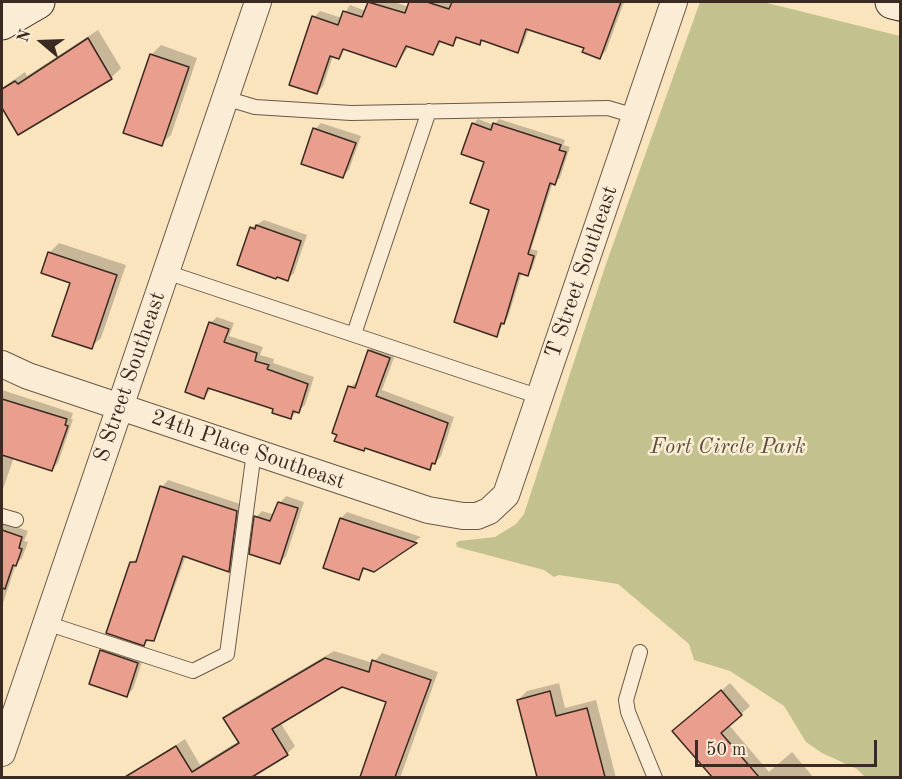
<!DOCTYPE html>
<style>
body{margin:0}
#map{position:relative;width:902px;height:779px;overflow:hidden;background:#f9e4be;font-family:"Old Standard TT",serif}
canvas{display:block}
.frame{position:absolute;inset:0;border:3px solid #3b2a21;pointer-events:none}
.north{position:absolute;left:12px;top:12px;width:60px;height:60px;-webkit-text-stroke:4px #fbedd5;paint-order:stroke;rotate:289deg;font-size:16px;font-weight:700;line-height:24px;text-align:center;color:#3b2a21}
.north::after{content:'';display:block;margin:auto;width:21px;height:27px;background:#3b2a21;clip-path:polygon(50% 0,100% 100%,50% 72%,0 100%)}
.scale{position:absolute;left:695px;top:740px;width:182px;height:27px;box-sizing:border-box;border:3px solid #3b2a21;border-top:0;padding-left:8px;font-size:18px;line-height:21px;white-space:nowrap;color:#3b2a21;-webkit-text-stroke:4px #fbedd5;paint-order:stroke}
</style>
<div id="map">
<canvas width="902" height="779"></canvas>
<div class="frame"></div>
<div class="north">N</div>
<div class="scale">50 m</div>
</div>
<script>
const context = document.querySelector('canvas').getContext('2d');
context.lineJoin = 'round';
function paint(path, color) { context.fillStyle = color; context.fill(path, 'evenodd'); }
const poly = rows => new Path2D(rows.map(r => 'M' + r).join(''));
function stroke(path, color, width, dash) { context.strokeStyle = color; context.lineWidth = width; context.lineCap = dash ? 'butt' : 'round'; context.setLineDash(dash || []); context.stroke(path); }
function write(font, color, halo, rows, align = 'center') {
  context.font = font + ' "Old Standard TT",serif'; context.lineWidth = 5; context.setLineDash([]); context.textBaseline = 'middle'; context.strokeStyle = halo; context.fillStyle = color; for (const [text, x, y, turn = 0] of rows) {
    context.save(); context.translate(x, y); context.rotate((+turn || 0) * Math.PI / 180); context.textAlign = isNaN(turn) ? turn : align; if (halo) context.strokeText(text, 0, 0); context.fillText(text, 0, 0); context.restore();
  }
}
paint(poly([
 [700,2,763,2,900,36,900,777,865,777,857,769,822,753,806,742,784,706,730,671,694,660,689,644,618,584,559,575,554,577,544,570,457,547,456,543,459,541,495,537,516,524,524,514,606,264]
]), '#c3c28e');
paint(poly([
 [369,2,394,2,409,7,411,2,624,2,606,51,600,57,586,48,529,28,523,45,517,51,483,39,479,43,460,36,453,44,442,41,433,53,409,46,396,65,346,48,339,57,333,56,323,86,317,93,314,17,320,11,342,18,350,5,366,11],
 [98,30,121,68,111,78,18,133,2,105,2,88,25,72,27,76],
 [161,45,197,58,171,135,161,144,151,55],
 [478,119,494,125,499,119,565,140,563,145,570,147,560,178,553,182,531,249,538,251,532,269,527,274,522,272,508,317,496,335,486,161,473,124],
 [321,123,361,136,349,170,343,176,315,129],
 [264,220,307,235,294,273,287,279,251,228],
 [59,243,126,265,101,338,91,347,72,282,43,272,50,252],
 [217,317,234,323,229,336,263,347,260,355,274,359,273,363,314,377,305,405,298,411,290,418,275,408,212,387,204,398,210,323],
 [375,344,396,352,382,390,454,417,441,456,430,468,367,447,364,449,350,387,358,381,369,351],
 [2,390,73,413,71,419,73,419,58,463,51,470,14,457,2,492],
 [168,480,243,505,235,564,228,570,186,556,158,632,144,644,131,563,140,556,162,487],
 [286,496,304,502,286,556,280,563,256,517,262,511,275,515,280,503],
 [347,512,421,537,374,570,366,567,359,578,341,518],
 [2,522,28,531,24,541,28,542,22,558,16,564,2,606],
 [108,645,144,656,133,689,127,695,101,651],
 [334,651,373,663,382,653,438,672,400,778,361,778,388,701,341,685,280,722,295,746,287,754,249,778,127,778,185,739,200,765,239,741,225,718,233,710],
 [559,683,565,708,596,700,616,778,571,778,564,751,518,700,527,691],
 [730,683,750,706,729,725,769,772,792,752,814,778,714,778,675,731]
]), '#0003');
const building = poly([
 [368,2,405,13,409,2,427,2,449,9,452,2,621,2,600,59,582,52,584,48,526,29,518,53,481,40,480,45,456,37,453,46,439,41,433,55,406,46,396,67,343,49,339,59,330,56,317,94,289,85,312,16,338,25,343,11,362,17,368,2],
 [88,38,112,79,18,135,2,108,2,89,15,81,18,84,88,38],
 [150,54,189,67,162,146,123,133,150,54],
 [472,123,491,130,493,123,561,145,559,150,566,152,555,185,550,183,528,254,534,256,528,276,519,273,504,324,501,323,497,337,454,322,489,210,470,203,484,162,461,154,472,123],
 [313,128,356,143,343,178,301,164,313,128],
 [256,225,301,241,288,281,277,277,276,279,237,265,250,227,255,229,256,225],
 [48,252,117,275,92,349,52,336,70,283,41,273,48,252],
 [209,322,229,329,224,342,257,353,255,361,269,365,267,369,308,384,299,413,293,411,291,419,272,413,273,409,208,388,204,399,185,392,209,322],
 [368,350,390,358,376,396,448,423,435,464,432,463,430,470,365,448,364,451,334,441,337,435,332,433,348,386,355,388,368,350],
 [2,399,67,419,65,425,68,426,52,471,2,455,2,399],
 [160,486,237,511,229,572,183,556,154,641,146,640,144,646,106,633,130,562,136,562,160,486],
 [278,502,298,508,280,564,249,554,254,516,270,521,278,502],
 [340,518,358,524,417,543,374,572,363,568,359,580,323,568,340,518],
 [2,530,22,537,19,548,22,549,16,566,13,565,5,589,2,588,2,530],
 [100,650,138,663,127,697,89,684,100,650],
 [325,658,369,672,372,660,431,680,395,777,360,777,386,702,342,687,272,729,288,755,252,777,125,777,176,746,192,772,239,743,223,718,325,658],
 [721,690,742,715,721,733,759,777,712,777,672,731,721,690],
 [550,691,556,716,587,708,605,777,537,777,517,700,550,691]
]);
paint(building, '#ea9f8e');
stroke(building, '#3b2a21', 1.5);
const lane = poly([
 [225,98,255,107,351,113,608,108,635,116],
 [166,272,540,397],
 [354,334,429,111],
 [2,516,16,520],
 [46,623,193,671,227,654,254,452],
 [640,652,626,700,628,712,655,778]
]);
const street = poly([
 [2,364,28,376,428,510,463,516,477,516,489,511,506,495,674,2],
 [2,753,258,2]
]);
const secondary = poly([
 [892,2,900,4],
 [2,23,38,2]
]);
stroke(lane, '#6a5848', 16);
stroke(street, '#6a5848', 28);
stroke(secondary, '#3b2a21', 35);
stroke(lane, '#fbedd5', 14);
stroke(street, '#fbedd5', 26);
stroke(secondary, '#fbedd5', 33);
write('22px', '#3b2a21', '#fbedd5', [
 ["T Street Southeast",582,272,-71],
 ["S Street Southeast",130,377,-71],
 ["24th Place Southeast",248,450,19]
]);
write('italic 22px', '#5d503c', '#fbedd5', [
 ["Fort Circle Park",728,447]
]);
</script>
